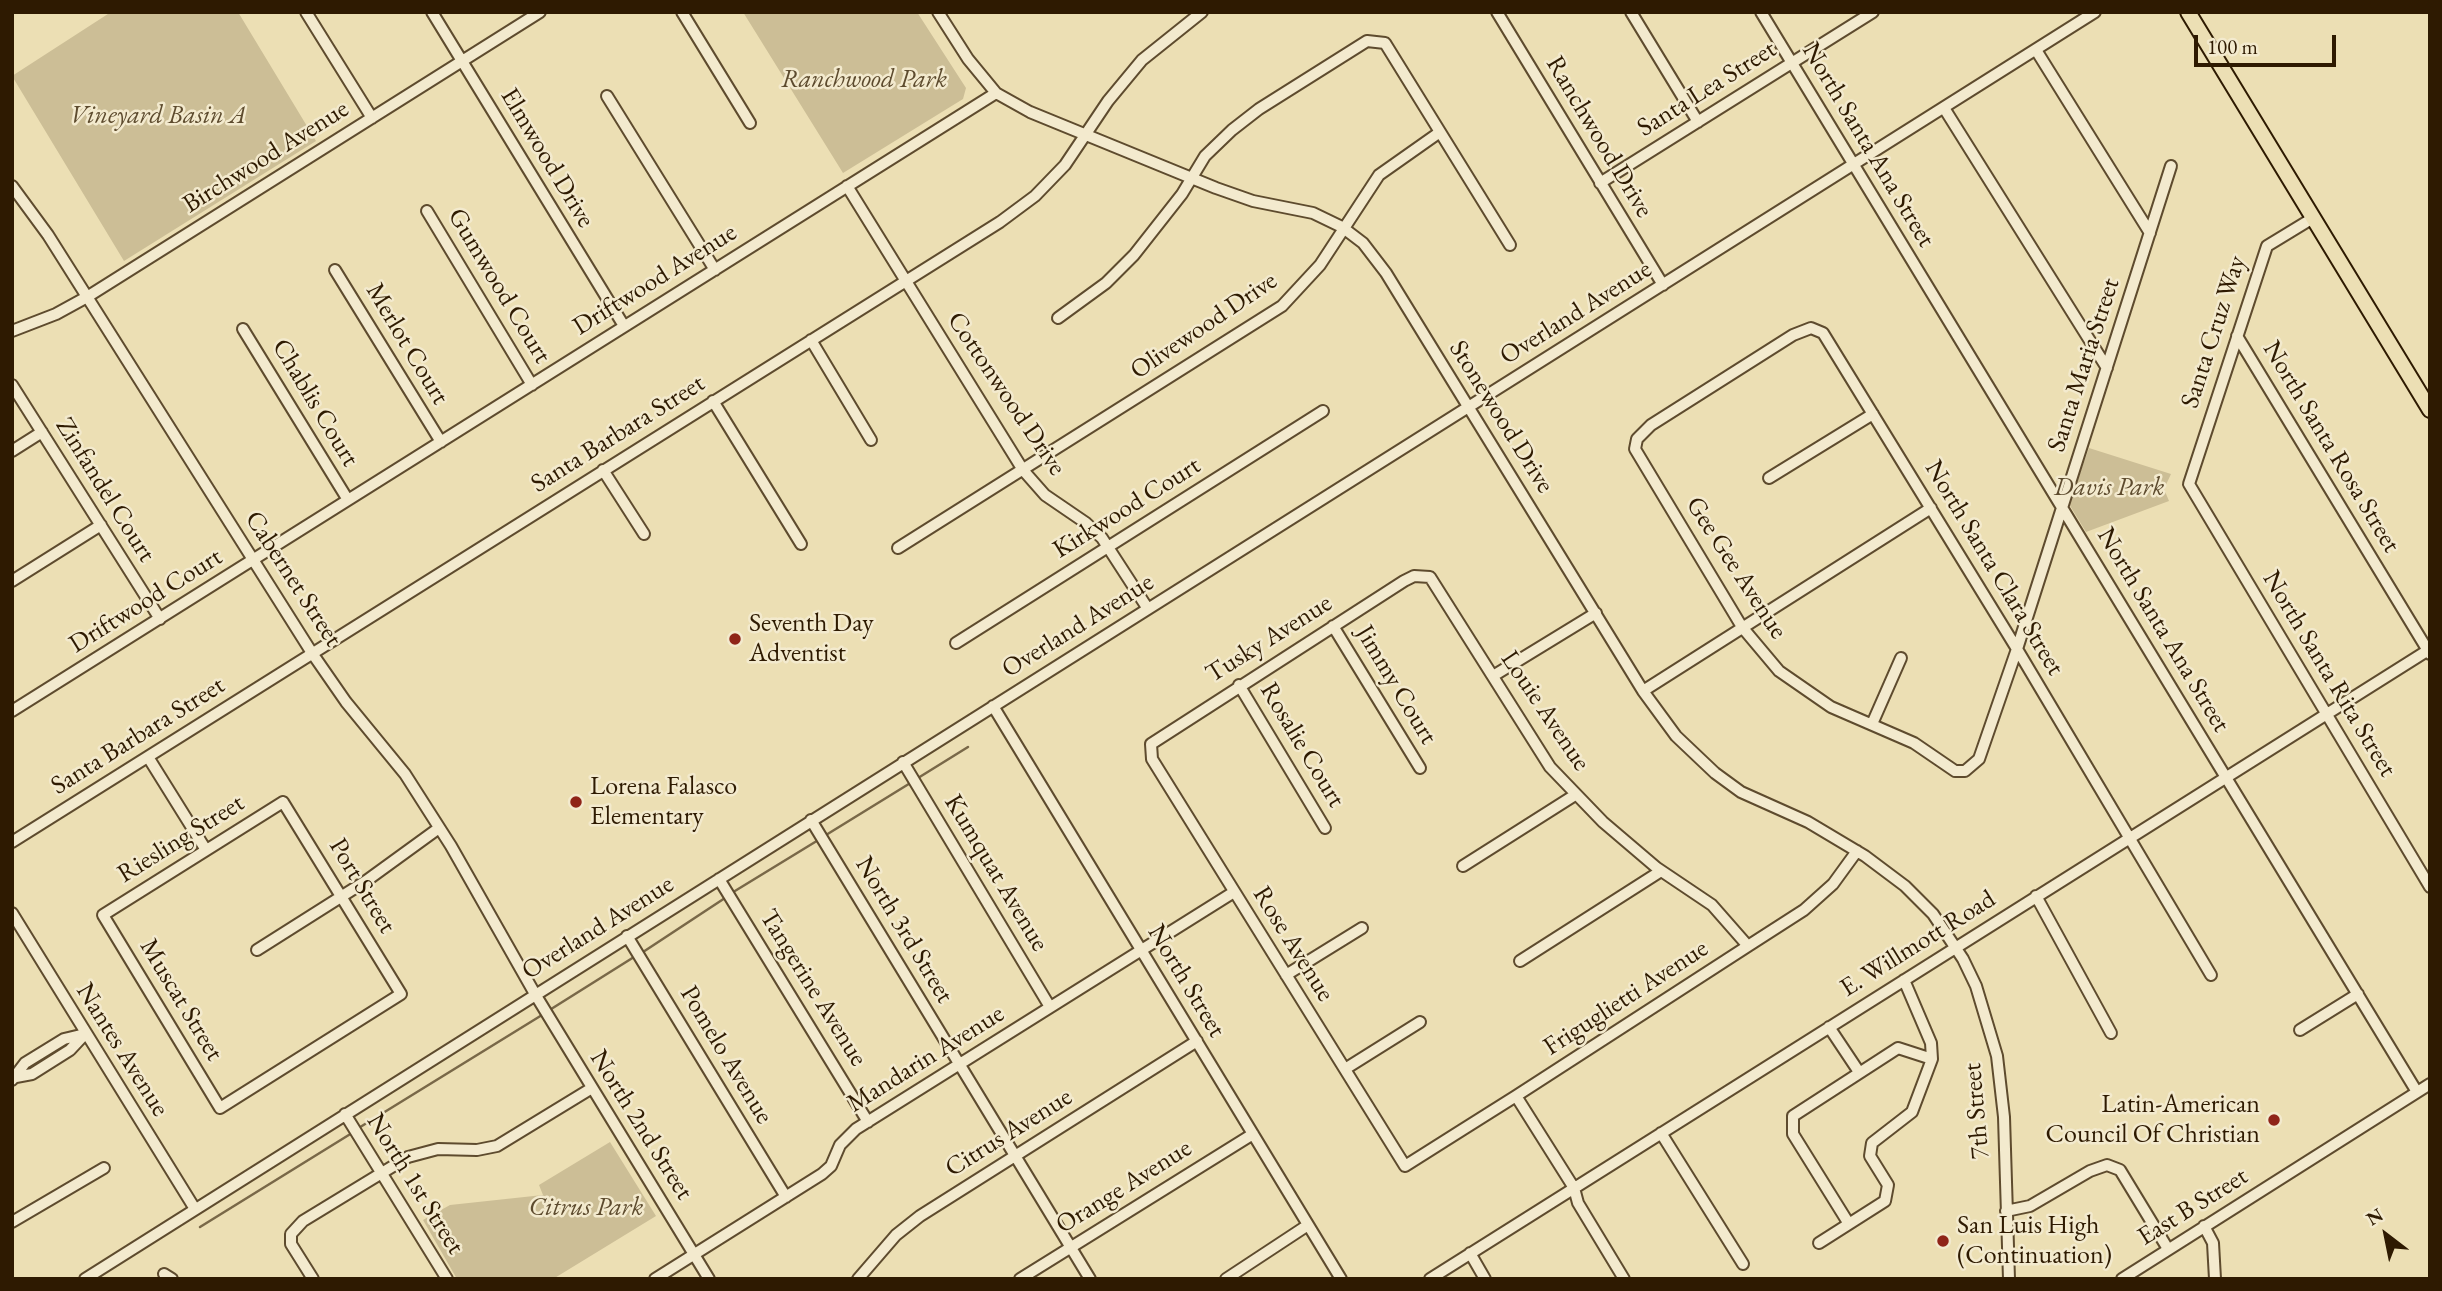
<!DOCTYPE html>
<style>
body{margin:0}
#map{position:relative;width:2442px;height:1291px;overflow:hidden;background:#ecdfb4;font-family:"EB Garamond",serif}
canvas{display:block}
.frame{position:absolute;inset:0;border:14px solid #2e1a01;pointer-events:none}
.north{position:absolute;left:2351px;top:1200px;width:70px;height:70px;-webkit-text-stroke:5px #f3eace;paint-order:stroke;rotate:328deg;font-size:19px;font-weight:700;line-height:28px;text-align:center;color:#2e1a01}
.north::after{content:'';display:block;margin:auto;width:24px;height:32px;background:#2e1a01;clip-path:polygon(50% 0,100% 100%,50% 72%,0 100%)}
.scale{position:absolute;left:2194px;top:35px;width:142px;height:32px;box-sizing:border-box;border:4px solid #2e1a01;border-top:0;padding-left:9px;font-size:21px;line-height:24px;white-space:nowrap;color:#2e1a01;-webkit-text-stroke:5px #f3eace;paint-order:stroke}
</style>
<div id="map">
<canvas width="2442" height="1291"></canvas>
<div class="frame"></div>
<div class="north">N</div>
<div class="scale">100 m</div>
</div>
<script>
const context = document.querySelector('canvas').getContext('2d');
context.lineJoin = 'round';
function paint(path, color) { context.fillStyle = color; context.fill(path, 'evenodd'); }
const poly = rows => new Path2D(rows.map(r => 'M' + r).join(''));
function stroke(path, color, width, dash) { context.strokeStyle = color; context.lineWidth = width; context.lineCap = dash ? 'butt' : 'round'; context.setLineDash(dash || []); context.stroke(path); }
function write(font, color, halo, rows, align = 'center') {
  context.font = font + ' "EB Garamond",serif'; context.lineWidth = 5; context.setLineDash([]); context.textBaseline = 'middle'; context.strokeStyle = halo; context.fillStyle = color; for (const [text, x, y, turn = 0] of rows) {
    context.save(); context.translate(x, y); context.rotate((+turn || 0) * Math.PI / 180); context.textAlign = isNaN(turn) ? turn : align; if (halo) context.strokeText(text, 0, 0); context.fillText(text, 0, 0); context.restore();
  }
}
paint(poly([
 [111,12,238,12,316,141,124,261,12,76],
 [743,12,917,12,966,88,963,99,843,173],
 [2089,448,2171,474,2164,489,2169,501,2086,532,2069,504],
 [610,1142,656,1216,553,1279,457,1279,423,1220,450,1205,543,1195,539,1185]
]), '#ccbe96');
stroke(poly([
 [918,778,968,747],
 [826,835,912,782],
 [730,894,820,839],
 [640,954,725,898],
 [548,1011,634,957],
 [357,1129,542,1015],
 [200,1227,352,1133]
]), '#796848', 2.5);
const minor = poly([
 [306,12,372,118],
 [432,12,624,326],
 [682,12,750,123],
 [938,12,968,59,996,93,1030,112,1216,188,1253,201,1313,213,1342,227,1363,243,1386,273,1643,691,1676,736,1715,773,1741,792,1808,822,1865,856,1905,886,1933,914,1963,959,1976,986,1997,1056,2004,1117,2009,1279],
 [1497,12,1663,285],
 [1631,12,1698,122],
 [1761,12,2417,1092],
 [2036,50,2150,233],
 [607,96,715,270],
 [1944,108,2107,368],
 [2171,166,2017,649,1979,759,1965,771,1955,771,1914,743,1831,707,1779,671,1742,627,1635,449,1637,439,1651,425,1793,335,1811,328,1823,333,2017,649,2211,975],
 [1600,183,1873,12],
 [12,186,48,235,312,653,346,702,405,774,451,846,535,994,709,1279],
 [847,186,1023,470,1045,495,1086,523,1102,538,1148,609],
 [427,211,532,385],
 [2313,218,2267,246,2189,484,2430,887],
 [335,270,441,442],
 [1058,318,1106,283,1134,255,1182,194,1205,156,1232,130,1259,109,1367,41,1385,43,1510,245],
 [243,329,348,500],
 [12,331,56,314,87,297,540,12],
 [2237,336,2430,654],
 [811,340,871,440],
 [12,385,160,619],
 [713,401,801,544],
 [12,451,42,432],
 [603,470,644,534],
 [1769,478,1873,414],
 [898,548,1282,306,1320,265,1379,175,1440,132],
 [12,581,101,525],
 [1333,626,1420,768],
 [956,643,1323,411],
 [1493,676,1596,613],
 [1239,685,1325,828],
 [1643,691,1931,508],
 [993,706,1341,1279],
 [12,711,996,93],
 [1872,724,1901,658],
 [148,757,206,850],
 [903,762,1050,1007],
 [283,802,401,994,220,1108,103,915,283,802],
 [811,820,1090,1279],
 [12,842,1000,222,1035,196,1065,165,1108,101,1142,60,1202,12],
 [1463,866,1575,795],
 [719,879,868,1122],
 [2036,896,2111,1033],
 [12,913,195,1209],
 [627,936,786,1197],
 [1748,946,1712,905,1657,868,1603,822,1550,767,1430,577,1414,576,1404,581,1151,744,1152,759,1405,1166,1462,1130,1516,1096,1748,946,1804,910,1833,884,1857,851],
 [257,950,366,881,439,828],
 [1520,961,1661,871],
 [1286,975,1362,928],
 [1829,1027,1859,1072],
 [2300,1030,2358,994],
 [1345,1069,1420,1022],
 [16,1077,32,1074,70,1050,85,1034],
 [12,1080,25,1063,64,1039,85,1034],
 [1516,1096,1574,1188,1578,1203,1624,1279],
 [345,1114,447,1279],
 [1661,1133,1743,1264],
 [2006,1211,2030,1206,2090,1171,2107,1165,2120,1170,2168,1249],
 [12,1222,104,1168],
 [1849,1224,1793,1134,1793,1116,1898,1048,1932,1059],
 [2204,1226,2213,1243,2215,1279],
 [1819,1243,1885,1201,1888,1185,1870,1156,1872,1143,1912,1112,1932,1059,1931,1043,1904,980],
 [1470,1253,1485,1279],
 [164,1274,172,1279],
 [85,1279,2095,12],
 [313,1279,291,1244,291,1234,303,1221,408,1157,438,1149,477,1150,497,1146,592,1088],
 [655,1279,822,1174,831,1166,840,1145,856,1129,1234,892],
 [858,1279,896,1235,920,1216,1197,1041],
 [1020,1279,1253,1134],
 [1226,1279,1308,1225],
 [1430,1279,2430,649],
 [2122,1279,2430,1084]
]);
const major = poly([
 [2188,12,2430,410]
]);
stroke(minor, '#5e4b2e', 14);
stroke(major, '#2e1a01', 18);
stroke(minor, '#f3eace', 10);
stroke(major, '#ecdfb4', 14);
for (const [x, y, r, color] of [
 [735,639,7,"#8f2418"],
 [576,802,7,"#8f2418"],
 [2274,1120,7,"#8f2418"],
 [1943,1241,7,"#8f2418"]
]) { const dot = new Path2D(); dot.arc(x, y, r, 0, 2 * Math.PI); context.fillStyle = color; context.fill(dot); stroke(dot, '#f3eace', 2.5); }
write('italic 26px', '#5d4b2e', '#f3eace', [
 ["Ranchwood Park",864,80],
 ["Vineyard Basin A",158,116],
 ["Davis Park",2109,488],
 ["Citrus Park",586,1208]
]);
write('26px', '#2e1a01', '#f3eace', [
 ["Santa Lea Street",1707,89,-32],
 ["Ranchwood Drive",1599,137,59],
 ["North Santa Ana Street",1868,145,59],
 ["Birchwood Avenue",266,157,-32],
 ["Elmwood Drive",547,158,59],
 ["Driftwood Avenue",655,280,-32],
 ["Gumwood Court",499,286,59],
 ["Overland Avenue",1576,313,-32],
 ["Olivewood Drive",1204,326,-34],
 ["Santa Cruz Way",2214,332,-72],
 ["Merlot Court",407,344,59],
 ["Santa Maria Street",2084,365,-72],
 ["Cottonwood Drive",1006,394,56],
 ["Chablis Court",315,403,59],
 ["Stonewood Drive",1501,417,58],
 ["Santa Barbara Street",618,434,-32],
 ["North Santa Rosa Street",2331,447,59],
 ["Zinfandel Court",105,490,58],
 ["Kirkwood Court",1127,508,-32],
 ["Gee Gee Avenue",1736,568,57],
 ["North Santa Clara Street",1994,568,59],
 ["Cabernet Street",293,579,57],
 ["Driftwood Court",146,601,-32],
 ["Overland Avenue",1078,626,-32],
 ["North Santa Ana Street",2163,630,59],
 ["Tusky Avenue",1269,639,-32],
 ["North Santa Rita Street",2329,674,59],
 ["Jimmy Court",1396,685,59],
 ["Louie Avenue",1545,711,56],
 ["Santa Barbara Street",138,736,-32],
 ["Rosalie Court",1302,745,59],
 ["Riesling Street",181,839,-32],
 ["Kumquat Avenue",996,873,59],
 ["Port Street",362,886,59],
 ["Overland Avenue",598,928,-32],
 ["North 3rd Street",904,930,59],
 ["Rose Avenue",1293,944,58],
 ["E. Willmott Road",1918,944,-32],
 ["North Street",1186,981,59],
 ["Tangerine Avenue",813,988,58],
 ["Friguglietti Avenue",1626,998,-33],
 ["Muscat Street",181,1000,59],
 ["Nantes Avenue",122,1050,58],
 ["Pomelo Avenue",726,1055,59],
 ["Mandarin Avenue",926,1059,-32],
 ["7th Street",1977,1111,-95],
 ["North 2nd Street",641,1125,58],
 ["Citrus Avenue",1009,1133,-32],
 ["North 1st Street",415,1184,58],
 ["Orange Avenue",1124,1187,-32],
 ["East B Street",2193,1207,-32]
]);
write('26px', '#2e1a01', '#f3eace', [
 ["Seventh Day",749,624],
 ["Adventist",749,654],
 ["Lorena Falasco",590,787],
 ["Elementary",590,817],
 ["Latin-American",2260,1105,"right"],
 ["Council Of Christian",2260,1135,"right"],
 ["San Luis High",1957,1226],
 ["(Continuation)",1957,1256]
], 'left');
</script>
